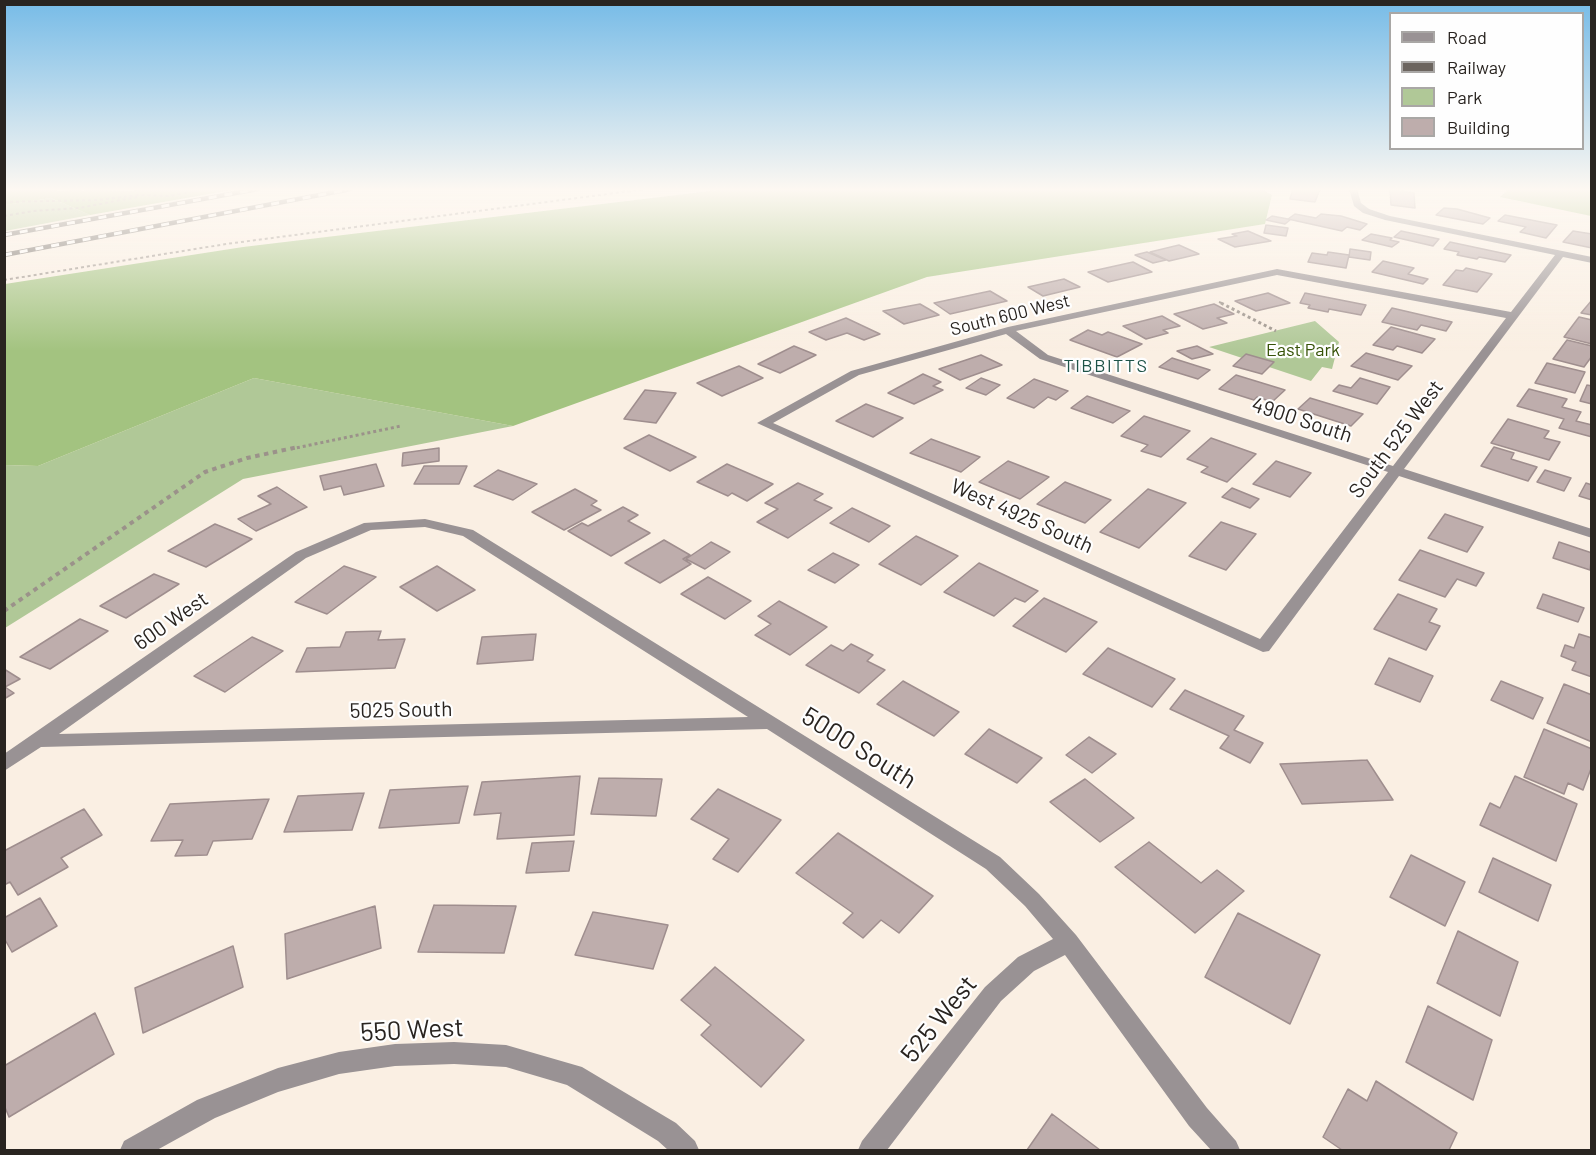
<!DOCTYPE html>
<style>
body{margin:0}
#map{position:relative;width:1596px;height:1155px;overflow:hidden;background:#faefe3;font-family:Barlow,sans-serif}
canvas{display:block}
.frame{position:absolute;inset:0;border:6px solid #292420;pointer-events:none}
.legend{position:absolute;left:1389px;top:12px;width:195px;height:138px;box-sizing:border-box;background:#fefefe;border:2px solid #a9a7a5;margin:0;padding:8px 10px;list-style:none;font-size:18px;color:#292420}
.legend li{display:flex;align-items:center;gap:12px;height:30px}
.legend b{width:30px;border:2px solid #a9a7a5}
</style>
<div id="map">
<canvas width="1596" height="1155"></canvas>
<div class="frame"></div>
<ul class="legend">
<li><b style="height:8px;background:#999294"></b>Road</li>
<li><b style="height:8px;background:#6c655f"></b>Railway</li>
<li><b style="height:16px;background:#b0c897"></b>Park</li>
<li><b style="height:16px;background:#beadac"></b>Building</li>
</ul>
</div>
<script>
const context = document.querySelector('canvas').getContext('2d');
context.lineJoin = 'round';
function paint(path, color) { context.fillStyle = color; context.fill(path, 'evenodd'); }
const poly = rows => new Path2D(rows.map(r => 'M' + r).join(''));
function stroke(path, color, width, dash) { context.strokeStyle = color; context.lineWidth = width; context.lineCap = dash ? 'butt' : 'round'; context.setLineDash(dash || []); context.stroke(path); }
function write(font, color, halo, rows, align = 'center') {
  context.font = font + ' Barlow,sans-serif'; context.lineWidth = 4.5; context.setLineDash([]); context.textBaseline = 'middle'; context.strokeStyle = halo; context.fillStyle = color; for (const [text, x, y, turn = 0] of rows) {
    context.save(); context.translate(x, y); context.rotate((+turn || 0) * Math.PI / 180); context.textAlign = isNaN(turn) ? turn : align; if (halo) context.strokeText(text, 0, 0); context.fillText(text, 0, 0); context.restore();
  }
}
paint(poly([
 [51,198,90,215,5,231,4,205],
 [1315,321,1339,342,1332,369,1322,367,1311,381,1209,347],
 [254,378,513,426,243,479,5,628,4,465,38,466]
]), '#b0c897');
paint(poly([
 [5,189,83,191,237,189,90,215,51,198,5,205],
 [727,189,1261,189,1272,195,1265,224,927,277,513,426,254,378,38,466,5,465,5,284,243,247],
 [1509,189,1591,189,1591,216,1500,197]
]), '#a3c380');
const building = poly([
 [1293,189,1320,189,1315,202,1290,199,1293,189],
 [1390,190,1414,193,1415,208,1391,205,1390,190],
 [1444,208,1457,209,1490,218,1483,224,1436,215,1444,208],
 [1295,214,1316,218,1321,214,1341,216,1367,224,1360,230,1347,227,1342,231,1288,219,1295,214],
 [1505,215,1557,225,1546,238,1520,232,1526,227,1498,221,1505,215],
 [1272,216,1288,219,1290,220,1285,224,1266,220,1272,216],
 [1266,225,1288,228,1286,236,1264,233,1266,225],
 [1248,231,1271,241,1235,247,1218,239,1237,236,1232,234,1248,231],
 [1401,231,1439,239,1433,246,1394,237,1401,231],
 [1573,231,1592,234,1592,248,1563,242,1573,231],
 [1371,234,1392,238,1390,240,1399,242,1392,247,1362,240,1371,234],
 [1450,242,1511,255,1505,262,1479,257,1477,259,1457,255,1459,252,1444,249,1450,242],
 [1179,245,1199,254,1169,261,1150,252,1179,245],
 [1350,249,1371,252,1370,260,1349,257,1350,249],
 [1147,252,1166,260,1153,263,1135,255,1147,252],
 [1328,252,1349,255,1346,268,1308,262,1312,253,1327,255,1328,252],
 [1383,261,1414,268,1408,274,1428,279,1423,284,1372,272,1383,261],
 [1133,262,1152,272,1108,282,1088,272,1133,262],
 [1466,268,1492,274,1477,292,1443,285,1456,270,1463,271,1466,268],
 [1064,279,1080,287,1043,296,1028,287,1064,279],
 [990,291,1007,301,950,314,934,303,990,291],
 [1268,293,1290,303,1256,311,1235,301,1268,293],
 [1305,293,1366,305,1361,315,1329,309,1328,312,1308,308,1310,305,1300,303,1305,293],
 [1592,300,1592,315,1581,313,1592,300],
 [920,304,939,315,904,324,883,311,920,304],
 [1214,304,1234,314,1217,318,1227,323,1203,329,1174,314,1214,304],
 [1392,308,1452,322,1446,331,1421,325,1417,330,1382,322,1392,308],
 [1162,316,1180,326,1163,330,1168,333,1146,339,1123,326,1162,316],
 [1579,317,1592,320,1592,344,1564,337,1579,317],
 [846,318,880,334,864,340,847,333,826,340,809,332,846,318],
 [1391,327,1435,339,1422,353,1397,346,1393,350,1373,345,1391,327],
 [1088,330,1102,335,1108,332,1142,344,1117,357,1070,340,1088,330],
 [1567,340,1592,346,1592,356,1584,367,1553,359,1567,340],
 [794,346,816,355,780,373,758,364,794,346],
 [1197,346,1213,354,1192,359,1177,351,1197,346],
 [1366,353,1412,366,1398,380,1351,366,1366,353],
 [1246,354,1274,362,1262,374,1233,366,1246,354],
 [981,355,1002,365,960,380,939,369,981,355],
 [1172,358,1210,370,1198,379,1159,367,1172,358],
 [1547,363,1585,372,1575,393,1535,383,1547,363],
 [739,366,763,378,722,396,697,383,739,366],
 [923,374,941,382,933,386,943,390,914,404,888,393,923,374],
 [1236,375,1285,390,1272,402,1257,397,1254,400,1219,389,1236,375],
 [981,378,1000,385,986,395,966,388,981,378],
 [1360,378,1390,387,1377,404,1333,391,1339,385,1351,388,1360,378],
 [1034,379,1068,391,1056,400,1048,397,1034,408,1007,398,1034,379],
 [1587,385,1592,386,1592,404,1580,401,1587,385],
 [1529,389,1567,399,1562,407,1581,412,1576,421,1592,425,1592,437,1559,428,1564,419,1517,406,1529,389],
 [645,390,676,393,656,423,624,419,645,390],
 [1087,396,1130,411,1113,423,1071,408,1087,396],
 [1310,398,1363,414,1351,426,1298,409,1310,398],
 [866,404,903,418,873,437,836,421,866,404],
 [1144,416,1190,431,1161,457,1141,451,1148,445,1121,436,1144,416],
 [1508,419,1549,431,1544,438,1560,442,1549,460,1491,443,1508,419],
 [649,435,696,457,670,471,624,448,649,435],
 [1211,438,1256,454,1227,482,1201,472,1208,467,1187,459,1211,438],
 [931,439,980,457,961,472,910,453,931,439],
 [1494,447,1514,453,1511,459,1537,467,1528,481,1481,466,1494,447],
 [439,448,439,461,402,466,403,453,439,448],
 [1008,461,1049,477,1020,499,979,482,1008,461],
 [1276,461,1311,473,1290,497,1253,484,1276,461],
 [376,464,384,486,344,495,341,486,324,490,320,476,376,464],
 [727,464,773,484,747,501,732,493,728,496,697,482,727,464],
 [424,466,467,466,459,484,414,484,424,466],
 [498,470,537,484,513,500,474,486,498,470],
 [1545,470,1571,478,1564,491,1537,482,1545,470],
 [1065,482,1111,500,1085,523,1037,504,1065,482],
 [798,483,823,494,814,500,832,508,788,538,757,522,778,509,765,503,798,483],
 [1586,483,1592,485,1592,500,1579,496,1586,483],
 [277,487,307,507,256,531,238,519,271,504,258,496,277,487],
 [1232,488,1259,499,1250,508,1222,497,1232,488],
 [575,489,597,501,591,505,601,510,564,530,532,512,575,489],
 [1148,489,1186,503,1139,548,1100,532,1148,489],
 [623,507,638,515,628,521,650,533,611,556,568,531,582,523,588,526,623,507],
 [852,508,890,526,869,542,830,523,852,508],
 [1445,514,1483,527,1467,552,1428,538,1445,514],
 [1221,522,1256,534,1226,570,1189,556,1221,522],
 [215,524,252,539,206,567,168,551,215,524],
 [916,536,958,556,921,585,879,564,916,536],
 [664,540,690,555,683,559,691,564,660,583,625,563,664,540],
 [711,542,730,552,705,569,686,559,711,542],
 [1559,542,1592,553,1590,570,1553,558,1559,542],
 [1420,550,1484,573,1476,586,1457,579,1445,597,1399,580,1420,550],
 [833,553,859,565,835,583,808,570,833,553],
 [979,563,1038,591,1025,602,1015,598,994,616,944,592,979,563],
 [344,566,376,577,327,614,295,602,344,566],
 [437,566,475,590,437,611,400,587,437,566],
 [154,574,179,584,126,618,100,606,154,574],
 [708,577,751,601,725,619,681,594,708,577],
 [1398,594,1437,609,1429,622,1440,626,1426,650,1374,629,1398,594],
 [1543,594,1584,608,1578,622,1537,608,1543,594],
 [1044,598,1097,622,1066,652,1013,626,1044,598],
 [779,601,827,627,790,655,755,635,771,624,758,616,779,601],
 [80,619,108,631,50,669,20,657,80,619],
 [381,631,378,640,405,639,395,668,296,672,307,648,340,647,346,632,381,631],
 [536,634,533,660,477,664,482,637,536,634],
 [1579,634,1592,638,1592,677,1572,670,1576,662,1561,656,1565,645,1574,648,1579,634],
 [252,637,283,651,225,692,194,676,252,637],
 [851,644,873,655,867,661,885,670,859,693,806,665,831,645,843,651,851,644],
 [1108,648,1175,679,1152,707,1083,674,1108,648],
 [1389,658,1433,676,1420,702,1375,684,1389,658],
 [4,669,20,679,5,687,14,693,4,699,4,669],
 [903,681,959,712,934,736,877,704,903,681],
 [1501,681,1543,698,1533,719,1491,700,1501,681],
 [1564,684,1592,695,1592,742,1547,723,1564,684],
 [1185,690,1244,716,1234,730,1263,743,1250,763,1220,748,1229,736,1170,709,1185,690],
 [989,729,1042,758,1017,783,965,754,989,729],
 [1544,729,1592,749,1592,766,1583,790,1568,783,1564,794,1524,777,1544,729],
 [1089,737,1116,754,1092,773,1066,755,1089,737],
 [1367,760,1393,800,1302,804,1280,764,1367,760],
 [580,776,574,835,497,839,501,813,474,815,482,782,580,776],
 [1515,776,1577,804,1556,861,1480,825,1490,803,1500,808,1515,776],
 [599,778,662,779,656,816,591,814,599,778],
 [1085,779,1134,818,1100,842,1050,802,1085,779],
 [468,786,459,823,379,828,390,790,468,786],
 [718,789,781,820,738,872,713,859,729,839,691,819,718,789],
 [364,793,352,830,284,832,298,796,364,793],
 [269,799,252,839,213,841,207,855,175,856,183,840,151,841,170,804,269,799],
 [84,809,102,835,61,858,68,867,18,895,10,882,4,885,4,851,84,809],
 [838,833,933,896,899,933,881,920,863,938,843,923,853,913,796,873,838,833],
 [574,841,569,871,526,873,532,843,574,841],
 [1149,842,1201,883,1217,870,1244,891,1195,933,1115,867,1149,842],
 [1411,855,1465,882,1445,926,1390,897,1411,855],
 [1493,858,1551,885,1538,921,1479,892,1493,858],
 [40,898,57,926,12,952,4,938,4,918,40,898],
 [434,905,516,906,504,953,418,952,434,905],
 [375,906,381,948,287,979,285,934,375,906],
 [593,912,668,925,653,969,575,955,593,912],
 [1238,913,1320,955,1290,1024,1205,977,1238,913],
 [1458,931,1518,962,1500,1016,1437,983,1458,931],
 [233,946,243,987,143,1033,135,988,233,946],
 [715,967,804,1040,761,1087,701,1035,711,1025,681,1000,715,967],
 [1428,1006,1492,1040,1473,1100,1406,1062,1428,1006],
 [95,1013,114,1054,9,1117,4,1105,4,1066,95,1013],
 [1376,1081,1457,1133,1449,1150,1342,1150,1323,1137,1348,1089,1367,1101,1376,1081],
 [1052,1114,1100,1150,1027,1150,1052,1114]
]);
paint(building, '#beadac');
stroke(building, '#9f8e8e', 1.5);
stroke(poly([
 [4,202,98,200,139,195,169,196,206,189],
 [4,216,33,211,79,208,137,197],
 [4,280,226,244,646,189],
 [1219,302,1224,304]
]), '#9b928a', 2, [3, 3]);
stroke(poly([
 [1221,303,1276,331],
 [291,449,401,426]
]), '#9b928a', 3, [3, 3]);
stroke(poly([
 [4,611,205,472,247,458,298,447]
]), '#9b928a', 4, [4.5, 4.5]);
paint(poly([
 [1349,189,1357,189,1361,203,1369,209,1390,216,1592,257,1592,263,1563,257,1404,469,1592,529,1592,538,1399,476,1269,651,1263,652,757,423,851,371,1008,327,1277,269,1511,312,1555,255,1385,220,1363,213,1354,206,1349,189],
 [1277,275,1506,318,1393,466,1048,355,1016,331,1277,275],
 [1006,334,1040,359,1388,472,1260,639,773,423,859,375,1006,334],
 [425,519,473,530,1000,857,1039,894,1076,935,1207,1108,1236,1141,1240,1150,1211,1150,1189,1126,1065,955,1034,971,1001,1001,887,1150,858,1150,862,1141,985,987,1018,957,1053,939,1025,906,986,869,767,729,41,747,4,771,4,754,296,552,364,523,425,519],
 [425,527,463,536,748,717,59,734,306,558,371,530,425,527],
 [454,1042,506,1045,582,1067,676,1123,695,1141,699,1150,668,1150,658,1141,567,1085,506,1067,454,1064,395,1066,339,1074,278,1092,215,1118,157,1150,120,1150,124,1141,197,1100,278,1068,339,1052,395,1044,454,1042]
]), '#999294');
const rail = poly([
 [4,235,258,189],
 [4,255,351,189]
]);
stroke(rail, '#6c655f', 4.5);
stroke(rail, '#fefefe', 3, [8]);
const sky = context.createLinearGradient(0, 0, 0, 351);
sky.addColorStop(0, '#76bbe7');
sky.addColorStop(0.54, '#fdf8f2');
sky.addColorStop(1, '#fdf8f200');
context.fillStyle = sky;
context.fillRect(0, 0, 1596, 351);
write('18px', '#292420', '#fefefe', [
 ["South 600 West",1010,315,-14]
]);
write('18px', '#365207', '#fefefe', [
 ["East Park",1303,350]
]);
context.letterSpacing = '1.5px';
write('18px', '#1e5347', '#fefefe', [
 ["TIBBITTS",1106,366]
]);
context.letterSpacing = '0px';
write('21px', '#292420', '#fefefe', [
 ["4900 South",1302,420,18],
 ["South 525 West",1396,439,-53],
 ["West 4925 South",1022,516,24],
 ["600 West",171,621,-35],
 ["5025 South",401,710,-1]
]);
write('26px', '#292420', '#fefefe', [
 ["5000 South",859,748,32],
 ["525 West",939,1019,-51],
 ["550 West",412,1030,-3]
]);
</script>
